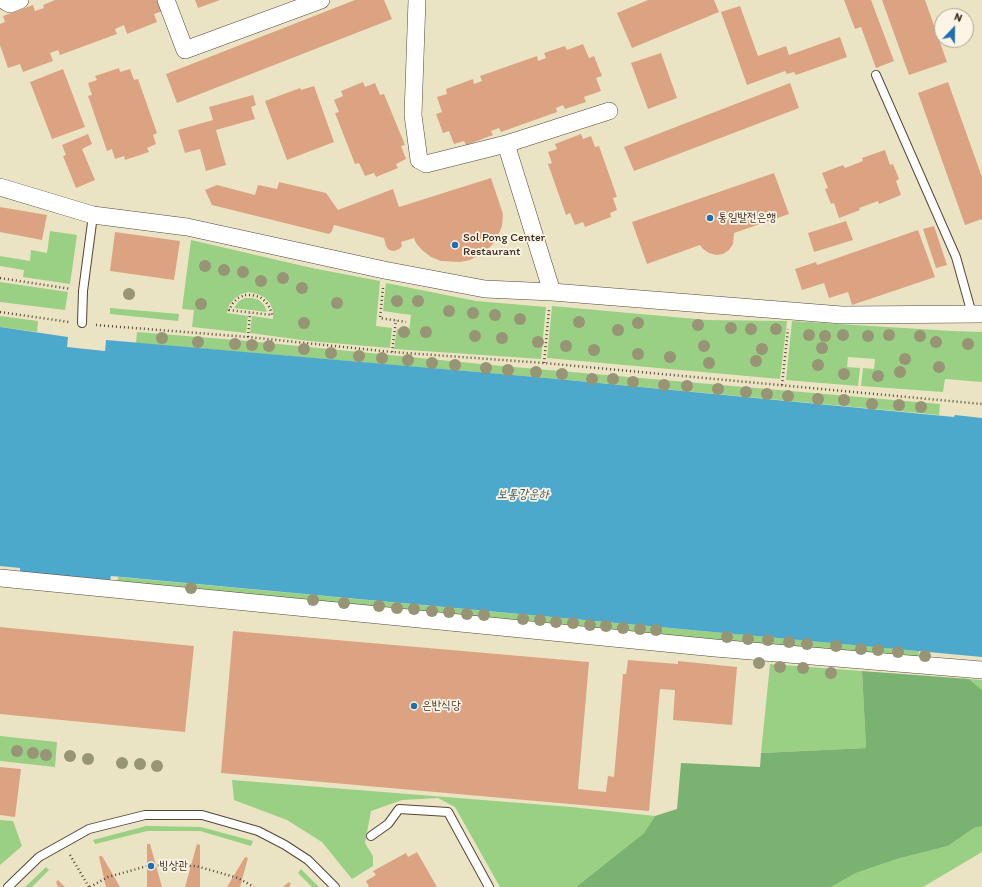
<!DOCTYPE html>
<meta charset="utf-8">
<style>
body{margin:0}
#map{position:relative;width:982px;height:887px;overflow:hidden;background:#ebe4c4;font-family:Itim,sans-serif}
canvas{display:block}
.north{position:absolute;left:934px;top:8px;width:40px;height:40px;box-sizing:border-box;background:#fcf5e5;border:1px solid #afa495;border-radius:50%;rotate:22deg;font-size:11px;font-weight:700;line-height:16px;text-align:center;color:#3b2a1e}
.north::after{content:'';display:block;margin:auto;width:14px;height:18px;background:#1f6fb2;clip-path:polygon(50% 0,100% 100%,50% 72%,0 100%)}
</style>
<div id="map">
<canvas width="982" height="887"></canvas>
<div class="north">N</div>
</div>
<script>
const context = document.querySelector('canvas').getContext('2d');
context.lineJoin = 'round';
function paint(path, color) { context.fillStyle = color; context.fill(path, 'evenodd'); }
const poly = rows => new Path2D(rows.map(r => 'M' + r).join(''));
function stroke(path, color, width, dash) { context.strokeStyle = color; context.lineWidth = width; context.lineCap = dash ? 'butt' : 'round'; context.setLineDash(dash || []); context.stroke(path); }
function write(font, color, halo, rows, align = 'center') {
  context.font = font + ' Itim,"Poor Story",sans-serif'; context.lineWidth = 3.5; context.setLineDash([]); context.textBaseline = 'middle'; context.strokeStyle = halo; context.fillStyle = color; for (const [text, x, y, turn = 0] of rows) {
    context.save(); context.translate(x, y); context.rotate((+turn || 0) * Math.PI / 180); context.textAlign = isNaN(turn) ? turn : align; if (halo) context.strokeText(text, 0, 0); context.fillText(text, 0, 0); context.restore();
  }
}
paint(poly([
 [50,231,77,235,70,284,23,277,24,270,0,266,0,256,30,261,31,250,47,253],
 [191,240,312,268,380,281,376,326,392,328,390,348,309,341,250,333,252,316,273,319,273,311,270,303,264,297,257,294,249,292,241,294,234,299,229,305,227,313,248,316,246,333,192,327,194,310,182,309],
 [0,282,68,292,65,310,0,302],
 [386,283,476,301,546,307,541,359,394,349,397,329,409,331,411,315,383,311],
 [245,298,252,298,259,300,264,305,267,312,234,308,239,301],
 [552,306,707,320,787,321,780,379,547,358],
 [110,308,179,314,178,321,110,314],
 [0,316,38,321,37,332,0,327],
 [792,321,952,331,982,332,982,382,945,379,943,392,861,386,863,368,874,369,875,359,848,357,847,367,860,368,858,386,786,380],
 [137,332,248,341,491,365,940,404,939,415,536,377,136,343],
 [118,577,919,651,918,659,117,585],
 [770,664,862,671,866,748,761,753],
 [969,679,982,680,982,690],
 [0,736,57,742,55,767,0,761],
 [232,780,571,807,655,816,644,833,576,887,500,887,455,807,438,798,402,800,371,811,365,843,373,856,373,866,352,879,322,842,287,820,234,800],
 [0,820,13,821,22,846,0,865],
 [146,826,201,827,253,841,251,846,200,831,147,831,95,844,93,840],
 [982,826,982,852,923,887,831,887,856,873,897,859,948,846,974,828],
 [46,867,49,870,32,887,25,887],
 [301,869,319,887,312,887,298,873]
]), '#99d083');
paint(poly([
 [862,671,969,679,982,690,982,826,974,828,948,846,897,859,856,873,831,887,576,887,644,833,655,816,677,809,681,763,760,767,761,753,866,748]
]), '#7ab271');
paint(poly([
 [0,327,68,337,67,347,105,351,106,340,536,377,954,417,955,415,982,418,982,657,111,576,110,580,20,572,20,568,0,566]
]), '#4ca9cb');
paint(poly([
 [55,0,161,0,165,10,154,14,157,22,127,34,124,25,115,29,117,34,60,55,58,50,50,53,53,61,23,72,20,64,8,68,0,45,0,24,5,22,3,16,33,5,35,11,44,8,43,5],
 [195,0,220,0,198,8],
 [355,0,384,0,392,19,177,103,166,74],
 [648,0,714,0,719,12,632,48,617,13],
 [844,0,871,0,894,61,876,68,861,27,855,29],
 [882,0,925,0,947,62,909,75],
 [740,6,758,56,786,46,789,55,840,37,847,57,796,75,794,72,787,74,785,71,747,85,721,12],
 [583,44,589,58,594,56,602,76,596,78,601,91,584,97,586,102,565,109,563,105,556,108,557,112,501,132,499,128,491,131,493,135,466,145,464,141,454,144,449,131,443,133,436,114,442,112,437,97,447,94,446,89,473,79,474,84,482,81,480,76,537,56,538,61,546,58,544,53,565,46,567,50],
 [661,53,677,98,648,109,631,63],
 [119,68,120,72,130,69,134,80,138,79,157,133,153,135,156,144,147,148,149,152,125,160,124,156,115,159,112,149,107,151,88,96,92,95,88,83,97,80,95,76],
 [63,69,85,127,52,139,30,82],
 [363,82,365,87,375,83,380,95,384,94,405,145,401,146,406,159,396,164,398,168,376,177,374,173,365,176,359,163,355,164,335,113,339,112,334,100,343,96,341,91],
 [948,82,982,177,982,219,965,225,918,93],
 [790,83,799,108,634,171,624,147],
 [314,86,334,142,287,160,265,101,300,88,301,90],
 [253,95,256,105,251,107,255,119,216,130,226,165,206,171,200,149,185,153,178,130,213,120,209,107],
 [88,134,92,144,82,149,95,180,76,188,63,156,66,155,62,145],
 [581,134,583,139,591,136,595,147,599,146,617,197,613,198,617,210,610,213,611,217,585,227,583,222,575,225,570,213,566,215,548,164,552,163,548,152,557,149,555,144],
 [885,150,890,165,893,164,899,179,896,181,901,195,879,204,878,201,859,208,860,210,839,218,834,203,831,204,825,189,828,188,822,173,843,165,845,168,863,161,862,158],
 [774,173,789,214,734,233,733,244,729,250,723,254,716,255,709,253,703,249,700,245,647,264,632,222],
 [491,178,503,214,502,226,498,236,492,245,486,251,470,260,460,262,441,261,431,257,422,250,416,243,414,238,401,242,402,246,399,249,394,251,389,250,386,246,384,238,334,225,332,231,329,234,212,205,205,190,217,185,255,195,258,185,277,189,279,182,326,193,338,210,393,189,399,207],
 [0,207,47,215,42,240,0,232],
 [846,221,853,240,814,252,808,233],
 [934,226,947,265,936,268,923,229],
 [918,230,935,277,852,305,848,292,829,298,824,283,802,290,795,269,816,262,817,265],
 [115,232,180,241,174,280,110,271],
 [0,627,194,646,185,732,0,714],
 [233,631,589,662,578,789,606,792,608,776,614,777,623,674,626,674,628,660,678,664,678,661,737,667,732,725,673,720,675,690,660,689,649,811,221,773],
 [0,767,21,769,15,817,0,815],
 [147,844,150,844,162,887,147,887],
 [197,844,200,845,200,887,185,887],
 [417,852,437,887,369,887,366,881,376,875,373,871,406,853,408,857],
 [100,856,102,856,120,887,106,887,99,857],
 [245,857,248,858,240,887,227,887],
 [58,880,65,887,58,887,56,882],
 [289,882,291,884,289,887,283,887]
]), '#dba382');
const lane = poly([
 [876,75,956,257,972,314],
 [82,323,83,291,93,215],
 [371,836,388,824,399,809,448,812,489,887],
 [8,887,39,857,89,829,145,815,202,815,258,831,285,845,308,860,335,887]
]);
const street = poly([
 [3,0,10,4,20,0],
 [166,0,185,50,321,0],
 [417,0,413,115,419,160,426,164,506,144,552,292],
 [506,144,609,111],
 [0,187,93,215,187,227,384,270,485,289,552,292,842,315,982,314],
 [0,578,715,648,982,670]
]);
stroke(lane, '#554637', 10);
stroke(street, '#554637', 18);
stroke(poly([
 [0,278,71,289],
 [383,288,380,318,406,322],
 [245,295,252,295,260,297,266,302,270,308,272,315,229,310,233,303,238,298,245,295],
 [0,312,69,322],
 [96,325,248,337,392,352,544,363,982,404],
 [248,337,250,313],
 [392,352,396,320],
 [544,363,549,310],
 [782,385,788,329],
 [70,855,89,887],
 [90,887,108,877,151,865,196,866,238,878,254,887]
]), '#554637', 2.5, [1, 3]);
stroke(lane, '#fff', 8);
stroke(street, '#fff', 17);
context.fillStyle = '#979576';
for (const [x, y] of [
 [205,266],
 [224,270],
 [243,272],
 [283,278],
 [261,281],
 [302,288],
 [129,294],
 [397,301],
 [418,301],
 [337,303],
 [201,304],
 [449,311],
 [473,313],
 [495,315],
 [520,319],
 [579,322],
 [304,323],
 [638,323],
 [698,325],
 [731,328],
 [751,329],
 [776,329],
 [618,330],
 [404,332],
 [426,332],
 [809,335],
 [843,335],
 [889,335],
 [475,336],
 [825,336],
 [868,336],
 [920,336],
 [162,338],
 [502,338],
 [198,342],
 [538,342],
 [936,342],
 [235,344],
 [968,344],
 [252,345],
 [269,346],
 [566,346],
 [704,346],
 [822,348],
 [304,349],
 [762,349],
 [594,350],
 [331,353],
 [638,354],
 [359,356],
 [670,357],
 [382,358],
 [905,359],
 [408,360],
 [756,361],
 [432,363],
 [709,363],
 [455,365],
 [818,365],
 [939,367],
 [486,368],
 [508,370],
 [536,372],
 [900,372],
 [562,374],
 [844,374],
 [878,376],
 [592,379],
 [613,379],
 [633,382],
 [664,385],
 [687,386],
 [718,389],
 [746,392],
 [767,394],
 [788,396],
 [818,399],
 [844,400],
 [872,404],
 [899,405],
 [921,407],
 [191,588],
 [313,600],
 [344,603],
 [379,606],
 [397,608],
 [414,609],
 [432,611],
 [449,612],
 [467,614],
 [484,615],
 [523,619],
 [540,620],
 [556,622],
 [573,623],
 [590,625],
 [606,626],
 [623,628],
 [640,629],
 [656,630],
 [727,637],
 [748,639],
 [768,640],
 [789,642],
 [807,644],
 [836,646],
 [861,649],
 [878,650],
 [898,652],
 [925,656],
 [759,663],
 [780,667],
 [803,668],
 [831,673],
 [17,751],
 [33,753],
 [46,755],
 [70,756],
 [88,759],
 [122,763],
 [140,764],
 [157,766]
]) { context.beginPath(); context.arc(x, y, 6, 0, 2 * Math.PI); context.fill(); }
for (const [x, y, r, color] of [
 [710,218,4,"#1f6fb2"],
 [455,245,4,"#1f6fb2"],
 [414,706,4,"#1f6fb2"],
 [151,866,4,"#1f6fb2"]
]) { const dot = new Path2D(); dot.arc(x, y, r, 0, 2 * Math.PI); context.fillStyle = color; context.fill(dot); stroke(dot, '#fcf5e5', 1.5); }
write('12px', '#3b2a1e', '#fcf5e5', [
 ["통일발전은행",718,218],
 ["Sol Pong Center",463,238],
 ["Restaurant",463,252],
 ["은반식당",422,706],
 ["빙상관",159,866]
], 'left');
write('italic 13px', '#41565b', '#fcf5e5', [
 ["보통강운하",523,495]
]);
</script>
